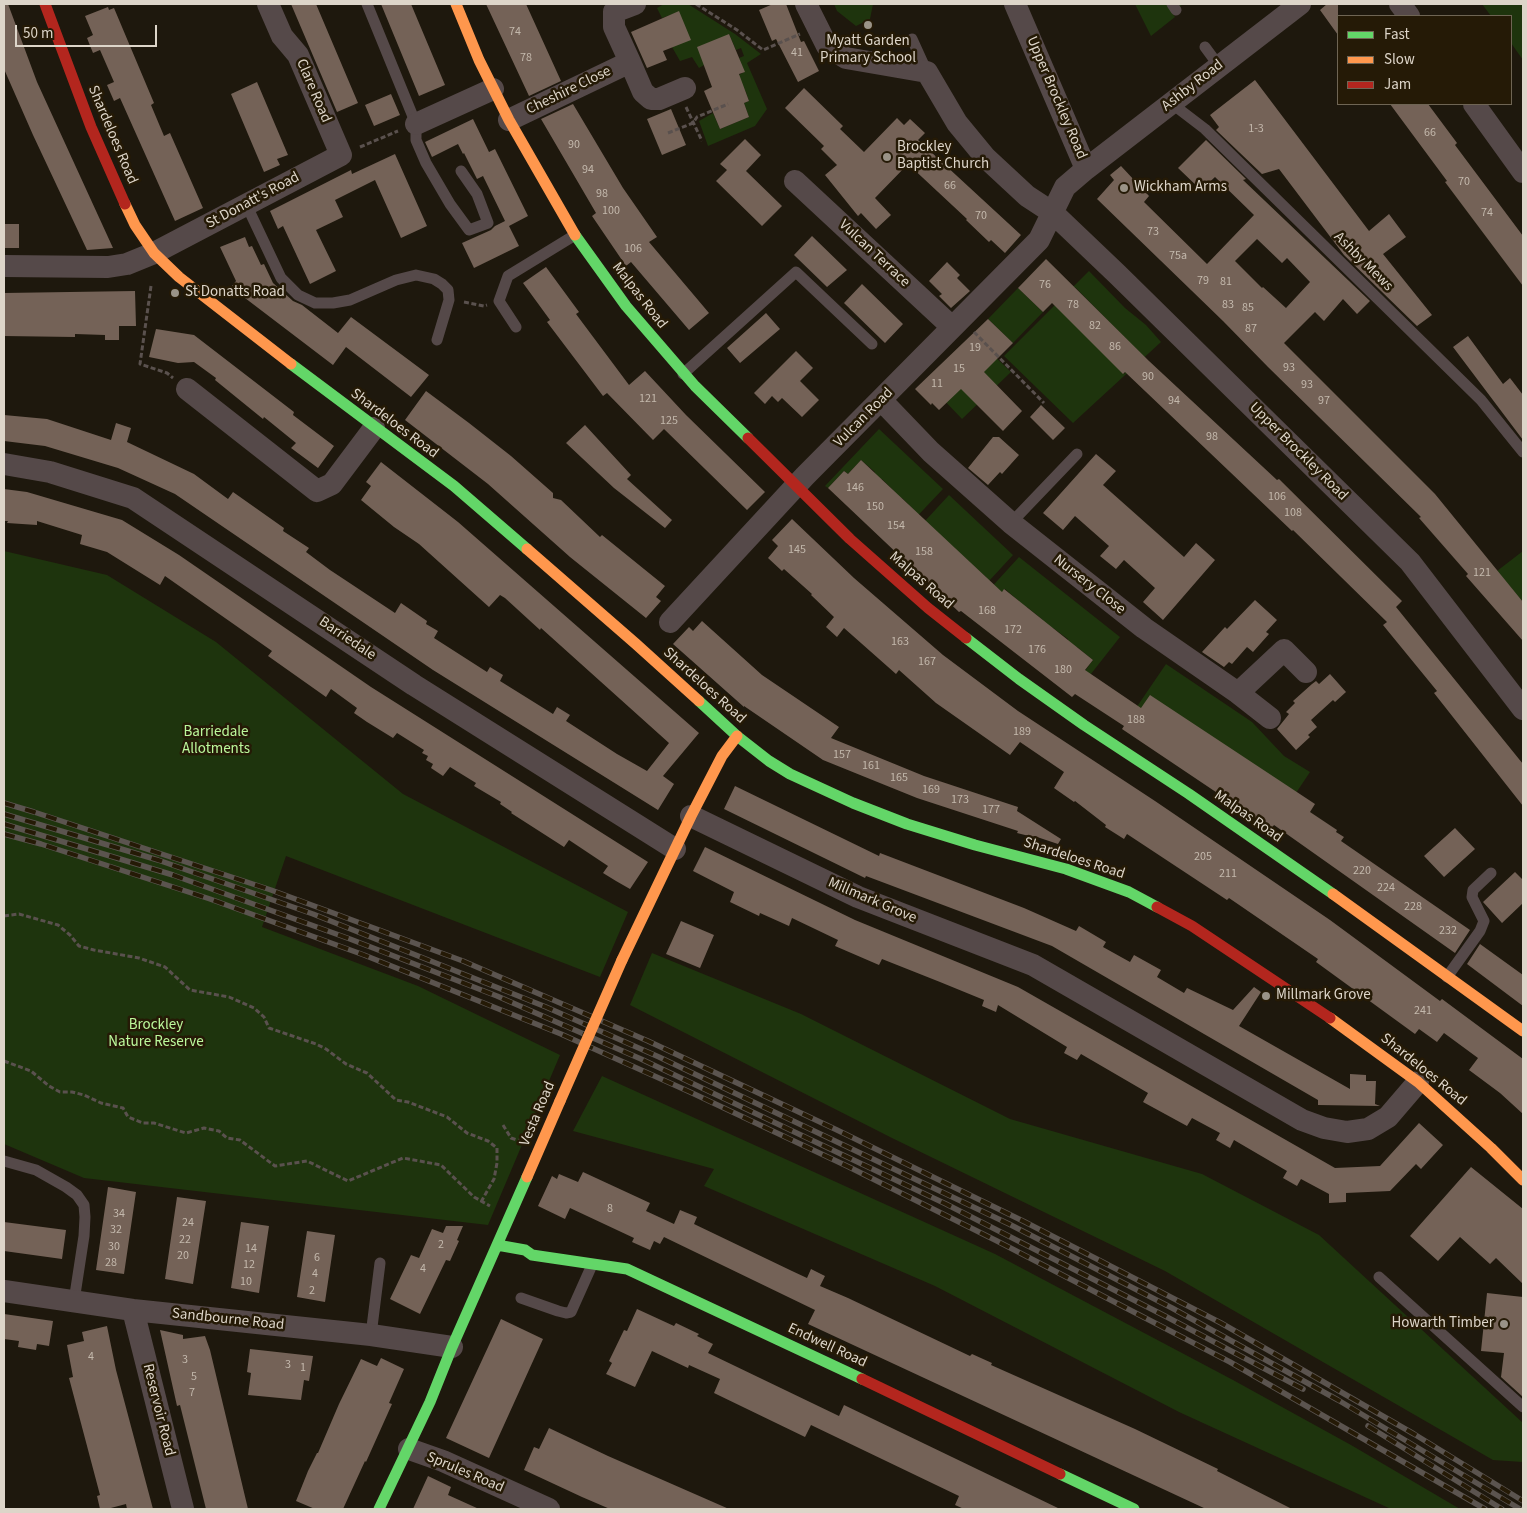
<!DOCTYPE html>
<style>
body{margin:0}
#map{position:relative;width:1527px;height:1513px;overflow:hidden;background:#1e180d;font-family:"Source Sans 3",sans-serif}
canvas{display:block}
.frame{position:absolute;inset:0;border:5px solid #ddd5c9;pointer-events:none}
.legend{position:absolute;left:1337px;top:15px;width:175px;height:90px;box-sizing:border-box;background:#251a06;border:1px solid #6f6554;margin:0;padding:6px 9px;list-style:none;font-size:15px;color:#ddd5c9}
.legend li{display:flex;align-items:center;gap:10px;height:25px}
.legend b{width:25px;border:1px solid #6f6554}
.scale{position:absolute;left:15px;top:25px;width:142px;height:22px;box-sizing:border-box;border:2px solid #ddd5c9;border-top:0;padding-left:6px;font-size:15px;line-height:18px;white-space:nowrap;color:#ddd5c9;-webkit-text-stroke:4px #251a06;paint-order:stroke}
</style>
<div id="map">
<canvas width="1527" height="1513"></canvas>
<div class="frame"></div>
<ul class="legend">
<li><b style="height:6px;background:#63d668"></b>Fast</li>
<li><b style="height:6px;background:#ff974d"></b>Slow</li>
<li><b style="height:6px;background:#b3261e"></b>Jam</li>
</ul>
<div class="scale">50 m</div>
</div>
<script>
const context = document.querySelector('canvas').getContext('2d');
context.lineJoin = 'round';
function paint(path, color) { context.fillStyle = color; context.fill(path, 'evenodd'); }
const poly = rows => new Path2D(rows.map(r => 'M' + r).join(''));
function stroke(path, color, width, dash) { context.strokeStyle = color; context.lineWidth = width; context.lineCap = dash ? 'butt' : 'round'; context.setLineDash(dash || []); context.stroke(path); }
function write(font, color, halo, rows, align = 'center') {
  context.font = font + ' "Source Sans 3",sans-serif'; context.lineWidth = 5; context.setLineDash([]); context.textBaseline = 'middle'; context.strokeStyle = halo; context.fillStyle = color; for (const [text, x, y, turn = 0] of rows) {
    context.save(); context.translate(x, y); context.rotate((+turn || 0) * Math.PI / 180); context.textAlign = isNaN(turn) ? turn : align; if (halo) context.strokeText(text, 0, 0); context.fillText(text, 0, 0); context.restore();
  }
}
paint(poly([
 [664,4,688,4,735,34,761,54,747,63,767,109,755,126,708,146,699,121,713,113,720,129,749,117,744,103,749,101,746,92,734,78,744,72,739,58,744,56,741,48,736,50,729,34,704,65,699,68,692,57,680,61,672,47,679,12,662,18,657,8],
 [834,4,873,4,870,19,856,26,837,11],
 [1135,4,1183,4,1172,13,1175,17,1151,36],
 [1482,4,1523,4,1523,60,1511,43,1511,16,1491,16],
 [1089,271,1125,308,1146,325,1161,342,1073,423,1004,356],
 [1075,287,1142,355,1124,374,1064,298],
 [1018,288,1043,312,1013,343,988,319],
 [989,351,1011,372,962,419,940,396],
 [879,429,943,489,906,528,915,511,902,498,889,512,882,506,895,492,882,479,861,487,875,472,861,460,848,474,844,471,828,488,825,486],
 [949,495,1013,555,977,594,986,577,979,571,949,543,913,534],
 [4,551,107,575,216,642,403,794,628,912,600,977,286,856,262,927,418,986,560,1055,488,1225,84,1178,4,1144],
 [1523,551,1523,602,1497,571],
 [1019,557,1120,637,1087,679,1082,675,1093,660,1077,647,1065,661,1068,639,1053,628,1042,643,1043,620,1027,607,1015,621,1007,615,1019,601,1005,589,993,604,986,598,970,618,966,615],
 [1166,664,1252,722,1284,756,1310,772,1286,808,1136,708],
 [652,953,801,1014,1010,1119,1202,1174,1319,1235,1523,1423,1523,1462,1493,1460,1165,1271,892,1138,630,1005],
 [602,1076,995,1254,1233,1380,1351,1445,1460,1509,1391,1509,1179,1412,935,1286,704,1186,714,1169,573,1131]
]), '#1e340d');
paint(poly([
 [4,4,8,4,37,82,113,248,87,250,33,135,4,69],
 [291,4,316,4,358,103,337,112],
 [381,4,411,4,445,85,419,96],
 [486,4,526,4,561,81,529,96],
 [773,4,786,4,801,42,804,41,819,71,798,82,776,39,772,41,759,10],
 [1327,4,1338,4,1338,35,1320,10],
 [108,7,109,10,114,8,154,103,151,105,164,136,170,133,203,208,175,221,120,98,114,101,107,85,114,82,100,50,93,53,87,38,93,35,85,16],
 [679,11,691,40,663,51,667,60,647,68,631,32],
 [729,34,745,72,739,74,749,101,744,103,749,117,720,129,704,91,712,87,697,47],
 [1255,80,1369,231,1389,214,1406,237,1383,254,1432,315,1417,326,1344,255,1279,169,1262,174,1216,130,1219,127,1210,115],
 [257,82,288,155,277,159,280,165,264,172,231,94],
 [804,88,843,126,840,129,864,152,897,118,904,125,910,119,925,133,918,140,1021,235,1005,253,991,240,989,242,966,220,967,219,908,164,875,198,891,215,876,229,861,213,858,216,825,175,837,165,821,149,824,146,785,108],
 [391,94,400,115,374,126,365,105],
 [573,104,623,188,657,237,649,242,709,313,689,330,631,262,626,266,592,216,596,213,541,119],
 [1390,104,1428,104,1457,143,1455,145,1523,236,1523,286,1445,182,1447,181],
 [671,109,686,145,662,155,647,119],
 [473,119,489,152,495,149,528,216,509,226,519,246,474,268,462,243,491,230,495,226,505,221,483,176,477,179,464,153,463,154,458,144,432,157,425,142],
 [745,139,761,155,746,171,782,206,762,226,716,181,727,170,720,164],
 [1206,140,1246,179,1243,180,1370,301,1357,314,1343,299,1324,321,1315,312,1284,343,1435,494,1523,602,1523,641,1466,576,1468,574,1419,518,1421,517,1268,367,1223,321,1097,199,1114,180,1110,175,1121,166,1149,196,1144,202,1207,264,1254,215,1215,177,1201,190,1178,168],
 [1257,239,1282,263,1287,258,1310,282,1286,308,1263,287,1262,288,1235,261],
 [395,154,427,226,401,238,375,180,335,200,343,217,316,230,336,271,310,284,283,226,278,229,270,211,351,170,352,174],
 [4,224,19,224,19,248,4,248],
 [812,236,847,270,827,287,794,255],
 [245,237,249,247,252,246,261,265,264,264,273,283,293,301,302,305,338,333,351,317,429,375,411,397,346,347,333,365,245,298,246,297,232,286,236,281,220,247],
 [1046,259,1149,361,1277,480,1279,479,1402,601,1396,607,1523,764,1523,806,1434,693,1437,691,1383,625,1387,622,1293,530,1292,531,1125,372,1123,374,1052,303,1043,312,1018,288],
 [947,262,960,275,957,278,970,291,951,308,939,296,942,294,929,281],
 [546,267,579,312,576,314,629,385,645,371,686,415,765,492,747,510,664,429,653,440,607,393,603,396,547,322,550,320,523,283],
 [862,284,903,324,885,343,844,303],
 [135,291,136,326,119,326,119,340,105,340,105,335,75,334,75,337,4,336,4,293],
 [766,313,780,329,740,363,727,348],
 [988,319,1013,343,984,372,1022,411,1003,431,961,389,939,410,932,403,931,405,915,389],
 [156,329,194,335,294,412,293,415,334,446,318,468,291,448,296,443,264,417,263,419,215,380,216,378,194,362,178,363,149,357],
 [1468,336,1503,384,1510,378,1523,395,1523,440,1453,347],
 [796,351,813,368,800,381,819,400,802,417,782,398,778,402,772,396,765,404,754,393],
 [426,391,469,423,511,456,553,493,553,498,561,500,600,537,602,535,665,586,656,597,661,601,646,618,570,557,488,484,405,420],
 [1041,405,1065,428,1053,440,1030,417],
 [4,415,47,419,111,440,116,423,131,428,127,442,194,474,228,499,233,492,284,528,283,531,309,548,306,552,330,570,395,613,401,603,427,621,426,624,438,631,434,638,487,672,490,667,503,675,500,681,553,714,557,707,570,715,566,721,617,754,647,771,669,743,541,628,540,630,505,598,500,595,489,607,419,544,394,527,361,500,371,486,366,482,381,462,458,522,699,733,663,776,674,784,658,810,433,670,175,494,118,468,45,446,4,441],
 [585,425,631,475,627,479,672,520,665,528,614,488,566,443],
 [993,437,999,437,1019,455,1002,474,1000,472,988,485,968,468],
 [1096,454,1116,471,1103,485,1184,557,1196,543,1215,560,1163,620,1143,602,1155,588,1124,560,1116,569,1100,556,1109,546,1075,516,1063,530,1043,513],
 [861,460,1002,592,1004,589,1093,660,1085,670,1141,708,1150,695,1315,804,1310,812,1337,830,1336,832,1344,837,1341,841,1470,930,1455,953,1274,825,1271,829,1122,729,1124,726,1075,694,1072,697,961,611,959,612,828,488,844,471,848,474],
 [4,489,27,492,122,520,179,555,371,687,648,862,630,889,616,881,603,873,608,866,569,840,564,847,511,813,512,812,500,804,501,802,474,786,476,783,450,767,443,776,431,768,433,764,426,760,428,756,422,753,424,750,397,733,393,738,367,722,354,713,357,708,331,689,326,697,268,656,272,651,165,576,160,585,107,552,80,544,82,535,37,521,37,525,7,523,8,521,4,521],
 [792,519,854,578,943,655,1018,711,1155,801,1330,920,1440,1001,1442,999,1523,1059,1523,1114,1500,1093,1469,1070,1478,1058,1444,1033,1437,1042,1419,1029,1415,1034,1316,962,1318,959,1229,898,1227,900,1127,834,1124,839,1105,827,1106,825,1075,801,1074,802,1054,788,1064,772,1020,742,1010,755,936,703,899,670,896,674,844,628,837,637,826,627,834,617,811,595,812,594,784,569,782,571,768,558,778,546,772,540],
 [1255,600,1277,620,1266,632,1269,634,1253,652,1247,647,1232,664,1229,662,1224,667,1202,652,1225,627,1227,629],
 [702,621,762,675,839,727,831,738,924,776,1018,807,1017,811,1061,839,1058,844,1034,836,1033,837,1017,833,1018,831,917,798,823,760,744,706,744,707,673,644,689,627,693,631],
 [1330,674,1346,692,1335,702,1333,700,1311,720,1317,727,1308,735,1310,737,1296,750,1277,729,1289,714,1286,712,1295,703,1293,701,1312,684,1316,681,1319,684],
 [735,786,879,856,880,853,1024,908,1076,931,1079,926,1106,942,1103,947,1130,962,1134,955,1161,970,1157,977,1184,993,1187,988,1233,1010,1254,987,1261,992,1239,1026,1350,1089,1350,1074,1366,1075,1366,1081,1376,1081,1375,1104,1380,1106,1318,1105,1318,1100,1052,946,866,876,865,878,724,809],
 [1455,828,1475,849,1444,877,1424,856],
 [705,847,855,920,1018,987,1335,1168,1380,1166,1419,1123,1443,1145,1421,1169,1416,1164,1390,1191,1346,1193,1346,1202,1329,1203,1329,1194,1301,1179,1297,1186,1283,1178,1287,1171,1234,1140,1230,1148,1216,1140,1220,1133,1192,1118,1187,1126,1143,1102,1148,1093,1081,1054,1077,1060,1064,1053,1067,1047,998,1005,996,1012,982,1006,984,1000,940,982,882,959,879,965,835,946,838,940,792,918,789,926,760,913,759,916,730,902,734,892,693,871],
 [1515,872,1523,880,1523,903,1502,923,1483,902],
 [681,921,714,935,700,968,666,954],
 [1480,944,1523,975,1523,1006,1467,964],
 [1471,1167,1523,1209,1523,1284,1496,1258,1490,1264,1460,1237,1438,1261,1410,1236],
 [583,1172,650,1203,646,1211,674,1224,680,1210,697,1217,694,1224,792,1271,807,1278,811,1269,825,1276,820,1286,848,1298,970,1356,972,1354,992,1363,991,1365,1135,1429,1218,1469,1217,1471,1292,1509,1206,1509,808,1324,815,1310,664,1237,660,1244,654,1241,650,1250,632,1242,634,1238,570,1208,565,1219,538,1206,552,1176,557,1179,559,1174,578,1182],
 [108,1187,136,1192,124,1274,96,1270],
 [177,1197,206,1201,193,1284,165,1279],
 [4,1222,66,1230,62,1259,4,1251],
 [241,1222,269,1226,259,1293,231,1288],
 [446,1226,463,1226,457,1240,459,1241,450,1261,446,1260,420,1314,390,1299,411,1255,419,1258,432,1229,443,1233],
 [307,1231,335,1235,325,1302,297,1297],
 [1487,1293,1523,1297,1523,1397,1501,1377,1504,1353,1481,1351],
 [637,1309,674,1326,676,1323,699,1334,697,1336,713,1344,708,1353,839,1416,844,1405,1060,1509,964,1509,955,1505,959,1496,811,1425,805,1437,714,1393,720,1379,689,1365,688,1368,652,1351,635,1387,606,1374,612,1363,609,1361,624,1330,627,1331],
 [4,1314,53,1321,49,1346,37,1344,36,1350,18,1347,19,1341,4,1339],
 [501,1319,543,1339,489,1458,446,1438],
 [107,1326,116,1370,153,1509,127,1509,126,1504,107,1509,100,1509,97,1496,100,1495,69,1378,73,1377,67,1345,84,1341,82,1332],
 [160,1330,183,1335,183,1339,205,1336,210,1350,248,1509,206,1509,180,1405,177,1406],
 [250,1349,313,1356,309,1381,304,1380,301,1400,248,1395,251,1373,247,1372],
 [381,1358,404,1369,389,1403,392,1404,366,1462,365,1461,343,1509,315,1509,296,1501,308,1471,317,1453,318,1453,339,1404,361,1359,377,1366],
 [549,1428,608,1456,729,1509,610,1509,582,1497,524,1470,534,1447,539,1449],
 [428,1476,451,1487,448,1495,479,1509,413,1509]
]), '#746257');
stroke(poly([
 [696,4,737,30,763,50,800,34],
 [686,107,702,141],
 [668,133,693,123,697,117,728,104],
 [360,147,398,131],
 [151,286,140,364,167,373,173,378],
 [464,302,484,306,487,305],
 [974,332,1044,403],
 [4,916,19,914,58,925,70,935,79,946,94,950,139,958,165,967,190,990,229,997,254,1008,264,1017,269,1028,316,1044,326,1049,346,1064,367,1073,396,1100,408,1102,447,1117,467,1133,488,1141,497,1148,497,1163,494,1179,481,1202],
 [4,1061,31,1071,49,1086,60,1092,72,1092,84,1095,101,1103,123,1108,128,1117,143,1123,154,1123,186,1133,204,1128,219,1131,227,1138,240,1140,275,1166,307,1161,348,1181,403,1158,441,1165,474,1197,490,1206],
 [503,1125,511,1138,520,1141]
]), '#5a514e', 3, [5, 2.5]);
stroke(poly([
 [367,4,416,124,416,140,426,163,450,204,469,230,488,223,477,194,461,171],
 [1172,4,1176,10],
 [912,39,927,72],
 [1205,47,1219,66],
 [1171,103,1205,129,1481,400,1523,452],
 [246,204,281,278,298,295,315,303,333,303,350,300,396,280,416,275,434,279,442,284,448,290,449,300,437,340],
 [516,327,499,301,508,276,575,235],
 [683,374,796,272,872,344],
 [1011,523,1077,454],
 [1447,977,1480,931,1484,921,1472,897,1473,890,1491,873],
 [4,1161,36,1170,66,1187,77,1195,84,1205,85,1217,84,1236,74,1301],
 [1379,1277,1523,1407],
 [521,1298,558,1311,566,1313,571,1312,592,1265],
 [371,1335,380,1263]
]), '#554949', 11);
stroke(poly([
 [806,4,827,46,846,58,927,72,957,123,985,157,1027,196,1053,213,1117,274,1410,562,1523,709],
 [1015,4,1086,169],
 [1400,4,1409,16],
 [630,62,643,92,651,99,659,99,685,88],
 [1474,104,1523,172],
 [509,120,630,62,614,27,614,12,635,4],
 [416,124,493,89],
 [795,181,952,327],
 [4,266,108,267,127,264,154,253,341,155,298,55,282,36,268,4],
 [187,389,317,491,332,484,374,428],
 [882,401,931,452,1011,523,1144,628,1238,693,1284,650,1306,672],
 [4,464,50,472,133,498,414,685,675,849],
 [670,622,805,476,1039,240,1065,187,1086,169,1300,4],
 [1238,693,1270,718],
 [691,816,858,897,1033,965,1302,1120,1324,1128,1347,1132,1368,1129,1388,1117,1418,1082],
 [4,1291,133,1310,371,1335,452,1347],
 [133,1310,183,1509],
 [409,1449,443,1461,549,1509]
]), '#554949', 22);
stroke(poly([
 [575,235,626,306,695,386,748,438],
 [291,364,454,486,527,549],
 [966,638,1019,679,1084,725,1189,794,1333,894],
 [699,701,737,736,769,761,790,774,853,803,907,824,975,845,1066,869,1129,892,1157,907],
 [497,1245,525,1250,532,1255,627,1269,862,1379],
 [1060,1474,1134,1509],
 [379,1509,430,1402,452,1347,527,1177]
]), '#63d668', 11);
stroke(poly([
 [456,4,479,60,509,120,575,235],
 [125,204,135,225,154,253,179,277,291,364],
 [527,549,636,644,699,701],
 [1333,894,1523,1031],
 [622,960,691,816,722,756,737,736],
 [1330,1018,1418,1082,1491,1148,1523,1180],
 [527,1177,560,1101]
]), '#ff974d', 11);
stroke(poly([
 [45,4,91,127,125,204],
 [748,438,850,539,928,608,966,638],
 [1157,907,1192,926,1330,1018],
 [862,1379,1060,1474]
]), '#b3261e', 11);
const rail = poly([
 [4,803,34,812,271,890,463,961,648,1041,837,1130,1025,1222,1221,1323,1414,1434,1523,1501],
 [4,814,158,860,313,914,546,1007,659,1057,1009,1224,1172,1308,1338,1400,1520,1509],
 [4,824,173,875,350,939,497,996,641,1059,946,1204,1165,1316,1303,1389],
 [4,834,41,844,210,899,364,955,561,1034,690,1092,849,1167,997,1241,1230,1362,1485,1509],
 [1368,1426,1502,1509]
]);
stroke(rail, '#5b544f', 5.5);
stroke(rail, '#251a06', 4, [11]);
stroke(poly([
 [560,1101,622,960]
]), '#ff974d', 11);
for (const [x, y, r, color] of [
 [868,25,5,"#9a9387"],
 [887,157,5,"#9a9387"],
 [1124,188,5,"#9a9387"],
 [175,293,5,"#9a9387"],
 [1266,996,5,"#9a9387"],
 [1504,1324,5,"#9a9387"]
]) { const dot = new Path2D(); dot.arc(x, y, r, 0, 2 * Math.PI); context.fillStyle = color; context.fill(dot); stroke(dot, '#251a06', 2); }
write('12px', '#c3b8ac', null, [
 ["74",515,32],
 ["41",797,53],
 ["78",526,58],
 ["1-3",1256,129],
 ["66",1430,133],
 ["90",574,145],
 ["94",588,170],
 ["70",1464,182],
 ["66",950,186],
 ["98",602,194],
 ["100",611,211],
 ["74",1487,213],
 ["70",981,216],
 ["73",1153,232],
 ["106",633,249],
 ["75a",1178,256],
 ["79",1203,281],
 ["81",1226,282],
 ["76",1045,285],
 ["78",1073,305],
 ["83",1228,305],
 ["85",1248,308],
 ["82",1095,326],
 ["87",1251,329],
 ["86",1115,347],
 ["19",975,348],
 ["93",1289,368],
 ["15",959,369],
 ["90",1148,377],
 ["11",937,384],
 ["93",1307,385],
 ["121",648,399],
 ["94",1174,401],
 ["97",1324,401],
 ["125",669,421],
 ["98",1212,437],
 ["146",855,488],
 ["106",1277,497],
 ["150",875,507],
 ["108",1293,513],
 ["154",896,526],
 ["145",797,550],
 ["158",924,552],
 ["121",1482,573],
 ["168",987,611],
 ["172",1013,630],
 ["163",900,642],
 ["176",1037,650],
 ["167",927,662],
 ["180",1063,670],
 ["188",1136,720],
 ["189",1022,732],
 ["157",842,755],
 ["161",871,766],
 ["165",899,778],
 ["169",931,790],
 ["173",960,800],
 ["177",991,810],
 ["205",1203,857],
 ["220",1362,871],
 ["211",1228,874],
 ["224",1386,888],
 ["228",1413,907],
 ["232",1448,931],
 ["241",1423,1011],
 ["8",610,1209],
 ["34",119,1214],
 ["24",188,1223],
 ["32",116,1230],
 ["22",185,1240],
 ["2",441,1245],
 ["30",114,1247],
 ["14",251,1249],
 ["20",183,1256],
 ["6",317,1258],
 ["28",111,1263],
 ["12",249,1265],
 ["4",423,1269],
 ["4",315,1274],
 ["10",246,1282],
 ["2",312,1291],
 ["4",91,1357],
 ["3",185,1360],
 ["3",288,1365],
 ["1",303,1368],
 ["5",194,1377],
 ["7",192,1393]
]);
write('15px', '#ddd5c9', '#251a06', [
 ["Myatt Garden",868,42,"center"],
 ["Primary School",868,59,"center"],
 ["Brockley",897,148],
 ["Baptist Church",897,165],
 ["Wickham Arms",1134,188],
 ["St Donatts Road",185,293],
 ["Millmark Grove",1276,996],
 ["Howarth Timber",1494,1324,"right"]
], 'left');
write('15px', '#ddd5c9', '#251a06', [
 ["Ashby Road",1193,86,-38],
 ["Clare Road",313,91,67],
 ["Cheshire Close",569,91,-26],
 ["Upper Brockley Road",1056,98,67],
 ["Shardeloes Road",112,135,67],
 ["St Donatt's Road",253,201,-28],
 ["Vulcan Terrace",874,254,43],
 ["Ashby Mews",1363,262,45],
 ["Malpas Road",639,296,52],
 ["Vulcan Road",864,418,-45],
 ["Shardeloes Road",394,424,37],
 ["Upper Brockley Road",1298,452,45],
 ["Malpas Road",921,581,41],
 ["Nursery Close",1089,585,38],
 ["Barriedale",347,639,34],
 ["Shardeloes Road",704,686,42],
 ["Malpas Road",1248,817,35],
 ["Shardeloes Road",1074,859,18],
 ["Millmark Grove",872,901,23],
 ["Shardeloes Road",1423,1070,39],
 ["Vesta Road",538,1114,-67],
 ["Sandbourne Road",228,1320,6],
 ["Endwell Road",827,1346,25],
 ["Reservoir Road",158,1410,76],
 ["Sprules Road",465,1473,23]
]);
write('15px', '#bbf89b', '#251a06', [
 ["Barriedale",216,733],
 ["Allotments",216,750],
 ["Brockley",156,1026],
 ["Nature Reserve",156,1043]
]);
</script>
